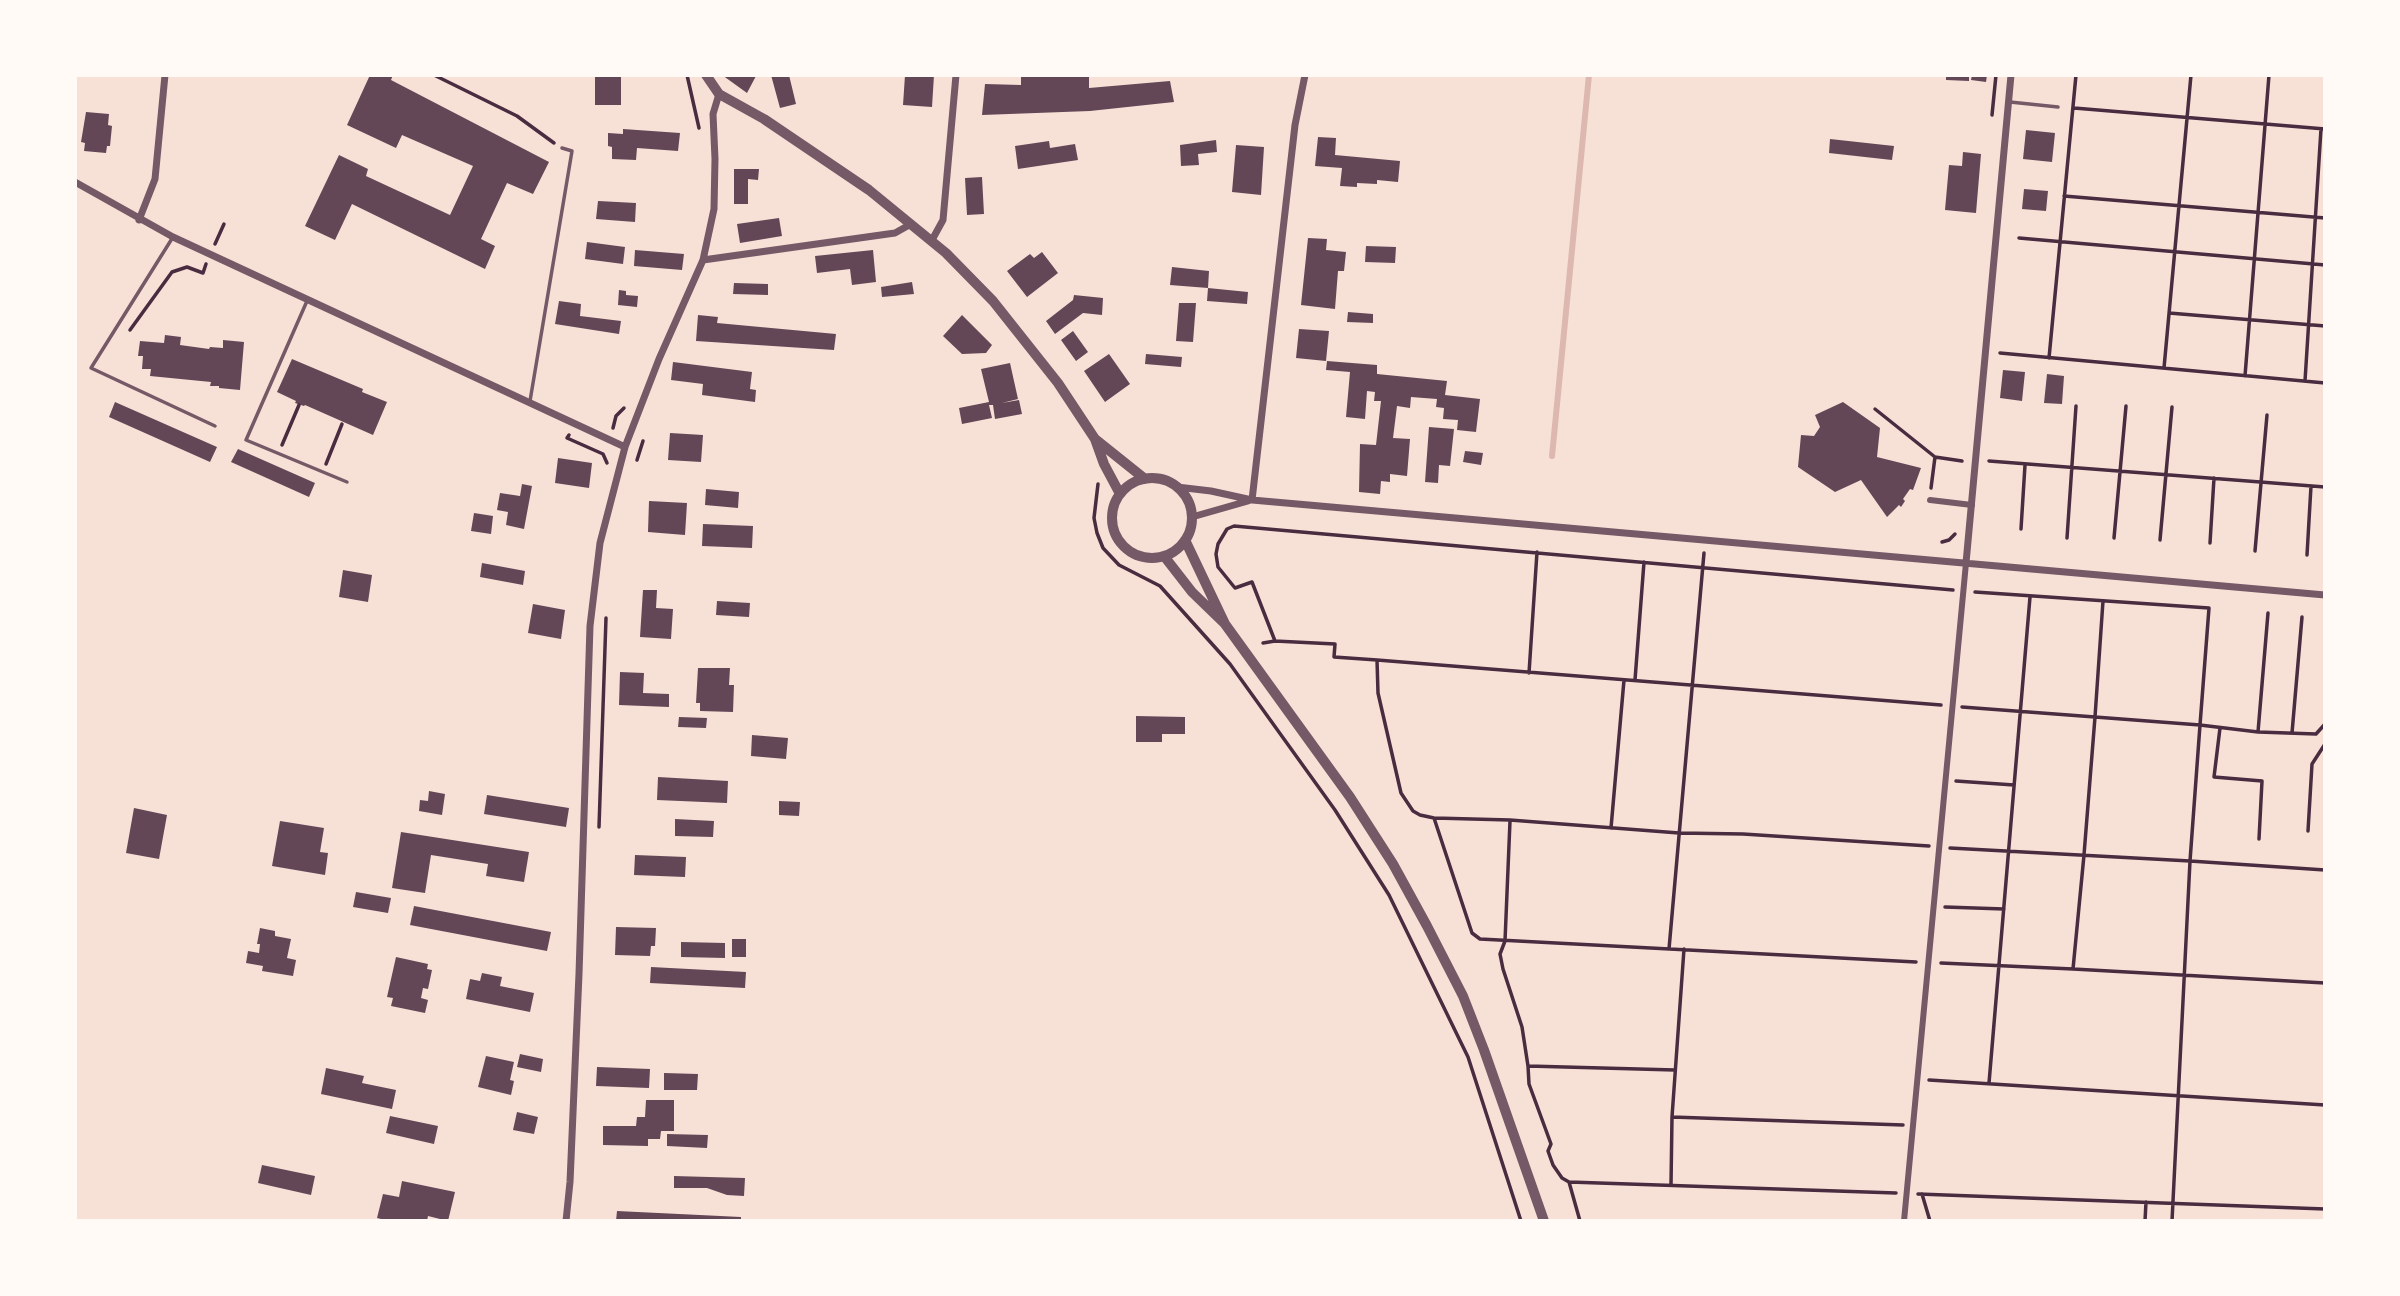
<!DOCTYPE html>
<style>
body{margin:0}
#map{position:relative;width:2400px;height:1296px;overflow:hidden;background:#f7e1d7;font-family:"Playfair Display",serif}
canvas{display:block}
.frame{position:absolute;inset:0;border:77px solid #fffaf5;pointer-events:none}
</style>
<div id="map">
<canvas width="2400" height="1296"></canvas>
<div class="frame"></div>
</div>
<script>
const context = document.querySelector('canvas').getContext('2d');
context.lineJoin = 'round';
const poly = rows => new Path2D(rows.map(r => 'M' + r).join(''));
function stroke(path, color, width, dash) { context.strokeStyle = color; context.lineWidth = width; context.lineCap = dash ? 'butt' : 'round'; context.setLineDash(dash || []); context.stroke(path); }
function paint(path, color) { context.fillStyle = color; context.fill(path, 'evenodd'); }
stroke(poly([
 [1552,456,1589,75]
]), '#dcb8b0', 6);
paint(poly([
 [370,75,393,75,391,80,549,162,533,194,507,183,481,239,495,246,485,269,352,204,335,240,305,226,339,155,368,169,366,176,450,215,473,166,402,135,396,148,347,125],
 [595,75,621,75,621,105,595,105],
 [722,75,754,75,756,76,747,93],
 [771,75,789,75,796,104,780,108],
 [905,75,934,75,932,107,903,105],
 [1021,75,1089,75,1089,88,1170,81,1174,102,1090,111,982,115,985,84,1021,85],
 [1946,75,1969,75,1969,81,1946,80],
 [1972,75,1987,75,1986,82,1971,80],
 [86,112,109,114,108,125,112,126,110,146,107,146,106,153,84,151,85,143,81,142],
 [623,129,680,133,678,151,637,148,636,160,612,159,612,147,608,146,608,133,623,134],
 [2026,130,2055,133,2052,162,2023,159],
 [1318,137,1336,138,1335,155,1400,161,1398,182,1377,180,1377,184,1357,183,1357,187,1340,186,1342,168,1315,166],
 [1830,139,1894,146,1892,160,1829,153],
 [1216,140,1217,152,1198,154,1199,165,1181,166,1180,145],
 [1049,141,1050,148,1075,144,1078,160,1018,169,1015,146],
 [1236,145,1264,147,1261,195,1232,192],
 [1963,152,1981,154,1976,213,1945,210,1949,165,1962,166],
 [734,169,759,169,758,180,748,179,748,204,734,204],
 [982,177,984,214,967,215,965,178],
 [2024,189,2048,191,2046,211,2022,209],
 [598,201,636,203,635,222,596,219],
 [779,218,782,236,740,243,737,224],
 [1308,238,1327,239,1326,250,1346,252,1344,271,1338,271,1335,309,1301,305],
 [587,242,625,247,623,264,585,259],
 [1366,246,1396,247,1395,263,1365,262],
 [635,250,684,254,682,270,634,266],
 [873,250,876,282,852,285,850,269,817,273,815,256],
 [1042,252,1058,273,1027,297,1007,271,1030,254,1034,258],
 [1172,267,1209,271,1208,288,1170,285],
 [912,282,914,294,882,297,881,287],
 [734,283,768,284,768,295,733,294],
 [1208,288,1248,292,1247,304,1207,301],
 [619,290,626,291,626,295,638,296,637,307,618,305],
 [1074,295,1103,298,1102,315,1083,313,1055,334,1046,321,1073,300],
 [559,301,581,304,580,316,621,321,619,334,555,324],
 [1179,303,1196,303,1193,342,1176,341],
 [1348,312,1373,314,1373,323,1347,322],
 [698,315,718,317,717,323,836,334,834,350,696,341],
 [962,315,992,345,986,353,962,354,943,336],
 [1299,329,1329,331,1326,361,1296,358],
 [1073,331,1088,352,1076,361,1061,340],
 [165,335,181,337,180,345,209,349,210,347,223,348,223,340,244,342,240,390,219,388,219,386,210,386,211,382,150,376,151,369,142,369,143,356,138,356,140,341,164,343],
 [1109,354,1130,384,1105,402,1084,371],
 [1146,354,1182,357,1181,367,1145,364],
 [292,359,363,389,362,392,387,402,373,435,305,405,304,406,295,403,296,401,277,392],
 [1327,361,1377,365,1377,374,1447,381,1445,395,1480,399,1476,432,1457,430,1458,420,1443,419,1444,408,1436,407,1437,399,1411,397,1410,408,1397,406,1393,438,1410,439,1407,476,1390,474,1390,482,1381,481,1380,494,1359,492,1360,444,1376,445,1381,401,1374,401,1375,392,1367,391,1365,419,1346,417,1350,372,1326,370],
 [673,362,752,372,750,389,756,390,755,402,702,395,703,384,671,380],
 [1010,363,1018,399,1002,403,1019,400,1022,414,995,419,993,405,989,405,992,418,962,424,959,408,989,402,981,369],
 [2003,370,2025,372,2022,401,2000,398],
 [2047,374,2064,376,2062,404,2044,403],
 [115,402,217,447,210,462,109,417],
 [1843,402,1880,428,1877,457,1921,468,1913,490,1910,489,1903,499,1905,501,1901,507,1899,505,1887,517,1861,480,1835,492,1798,467,1801,435,1814,436,1820,427,1815,415],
 [1429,427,1454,429,1450,466,1439,465,1438,483,1425,482],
 [670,433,703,435,701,462,668,460],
 [238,449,315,483,309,497,231,462],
 [1465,451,1483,453,1481,465,1463,462],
 [558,458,592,463,589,488,555,483],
 [522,484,532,486,524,529,506,525,508,512,497,510,500,493,520,496],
 [706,489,739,492,738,508,705,505],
 [649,501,687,503,685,535,648,532],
 [474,513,493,516,491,534,471,531],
 [703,524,753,526,752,548,702,546],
 [482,563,525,571,523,585,480,577],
 [343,570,372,575,368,602,339,597],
 [643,590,657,590,656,608,673,609,671,639,640,637],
 [717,601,750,603,749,617,716,615],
 [533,604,565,610,561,639,528,633],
 [698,668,730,668,729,685,734,685,733,712,700,711,700,703,696,703],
 [620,672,644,673,643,693,669,694,669,707,619,705],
 [1136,716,1185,717,1185,734,1162,734,1162,742,1136,742],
 [679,717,707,718,706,728,678,727],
 [752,735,788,738,786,759,751,756],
 [658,777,728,781,727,803,657,800],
 [429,791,445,794,442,815,419,811,420,800,428,801],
 [487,795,569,808,566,827,484,814],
 [779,801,800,802,799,816,779,815],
 [134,808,167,815,159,859,126,853],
 [675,819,714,821,713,837,675,836],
 [280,821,324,828,320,852,328,853,325,875,272,866],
 [401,832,529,852,524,882,486,876,488,864,431,855,425,893,392,888],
 [635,855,686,857,685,877,634,875],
 [356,892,391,898,388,913,353,907],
 [414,906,551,932,547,951,410,925],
 [616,927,656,928,655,946,651,946,650,956,615,955],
 [260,928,275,931,275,936,291,939,287,958,296,960,293,976,262,971,263,966,246,963,248,951,259,953,260,944,257,944],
 [732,939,746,939,746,957,732,957],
 [681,942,725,943,725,958,681,957],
 [396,957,428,964,427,969,432,970,428,989,423,988,421,998,428,1000,425,1013,391,1006,393,998,387,997],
 [651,967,746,972,745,988,650,983],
 [482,973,502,977,500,986,534,993,530,1012,466,999,470,979,480,981],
 [520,1054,543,1059,541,1072,517,1067],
 [486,1056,514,1062,510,1080,514,1081,511,1095,478,1087],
 [597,1067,650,1069,649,1088,596,1086],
 [326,1068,364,1076,362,1083,396,1090,392,1109,321,1094],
 [664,1073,698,1074,697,1090,664,1090],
 [646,1100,674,1100,674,1131,661,1131,660,1139,648,1139,648,1146,603,1145,603,1126,636,1126,637,1117,645,1117],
 [517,1112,538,1117,534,1134,513,1130],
 [390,1116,438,1126,434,1144,386,1133],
 [667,1134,708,1135,707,1148,667,1146],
 [262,1165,315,1176,311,1195,258,1183],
 [674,1176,745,1178,744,1196,727,1195,707,1188,674,1188],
 [402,1181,455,1192,448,1221,428,1216,427,1221,389,1221,377,1218,383,1194,399,1197],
 [617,1211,741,1217,741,1221,616,1221]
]), '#644757');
stroke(poly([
 [434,75,517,116,554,143],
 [687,75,699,128],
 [2074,108,2325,129],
 [1992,115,1996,75],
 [2064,196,2325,218],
 [2019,238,2325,265],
 [215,244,224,224],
 [2169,313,2325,326],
 [130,330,172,272,187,267,203,273,206,264],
 [2000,353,2325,383],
 [2049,358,2076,75],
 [2164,368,2191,75],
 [2245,376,2269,75],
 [2305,381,2321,129],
 [1875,409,1935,457],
 [613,428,616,416,624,408],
 [569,435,567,438,603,454,607,463],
 [282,445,299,405],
 [637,460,643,441],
 [1989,461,2325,487],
 [326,464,342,424],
 [1098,484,1094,518,1097,533,1103,548,1119,565,1160,586,1230,664,1335,810,1389,895,1468,1057,1521,1221],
 [1931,488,1935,457,1962,461],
 [2021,529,2025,465],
 [2067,538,2076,406],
 [2114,538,2126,406],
 [2160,540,2172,407],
 [1942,542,1949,540,1955,534],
 [2210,543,2214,478],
 [2255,551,2267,415],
 [2307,555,2311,486],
 [1975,592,2209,608,2200,725,2258,732,2316,734,2325,724],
 [2103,601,2095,717,2200,725,2190,861,2325,870],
 [1275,641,1252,582,1235,588,1218,567,1216,554,1218,544,1227,529,1234,526,1953,590],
 [1263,643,1275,641,1335,644,1334,657,1377,660,1941,705],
 [1377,660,1378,693,1401,793,1413,811,1420,815,1434,818,1510,820,1679,833,1743,834,1929,846],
 [1529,673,1537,552],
 [1635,680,1644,562],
 [2220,728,2214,777,2262,781,2259,839],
 [2258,732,2268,613],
 [2292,733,2302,617],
 [1956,781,2014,785],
 [1434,818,1472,933,1480,939,1916,962],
 [1510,821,1505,941,1500,954,1503,969,1522,1027,1528,1066],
 [599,827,606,618],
 [1611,828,1624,680],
 [2308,831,2312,764,2325,744],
 [1950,848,2190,861,2172,1221],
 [1945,907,2004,909],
 [1669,949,1704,553],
 [1684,949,1672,1117,1903,1125],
 [1941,963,2073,969,2084,855,2095,717,1962,707],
 [2073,969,2325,983],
 [1929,1080,2325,1105],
 [1989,1083,2030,597],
 [1569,1182,1896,1193],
 [1671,1185,1672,1117],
 [1918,1194,2325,1209],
 [1922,1194,1930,1221],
 [1580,1221,1569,1182,1562,1178,1553,1165,1548,1151,1551,1144,1529,1084,1528,1066,1675,1070],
 [2145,1221,2146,1202]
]), '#4a2c40', 3.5);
stroke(poly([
 [2010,102,2058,107],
 [173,237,91,368,215,426],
 [307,301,246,440,347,482],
 [530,401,572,151,562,148]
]), '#755966', 3.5);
stroke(poly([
 [1930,500,1972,505],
 [1904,1221,1966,563]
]), '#755966', 6);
stroke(poly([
 [75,182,173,237,625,447],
 [139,220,155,179,165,75],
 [932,240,943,220,956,75],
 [703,260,895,233,911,224],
 [1177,487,1211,491,1252,500,2325,595],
 [1252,500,1295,125,1305,75],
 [1192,517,1248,501],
 [1966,563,2011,75],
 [566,1221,570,1182,579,974,590,626,600,543,625,447,659,359,703,260,714,209,715,159,713,114,719,94]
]), '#755966', 7);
stroke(poly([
 [706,75,719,94,764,119,869,190,946,253,993,301,1058,383,1095,439,1104,464,1120,494],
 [1095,439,1145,479],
 '1112 518a40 40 0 1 1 80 0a40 40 0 1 1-80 0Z',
 [1185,540,1225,624,1350,797,1393,864,1427,926,1463,996,1484,1050,1544,1221],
 [1164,556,1192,592,1224,623]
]), '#755966', 10);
</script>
